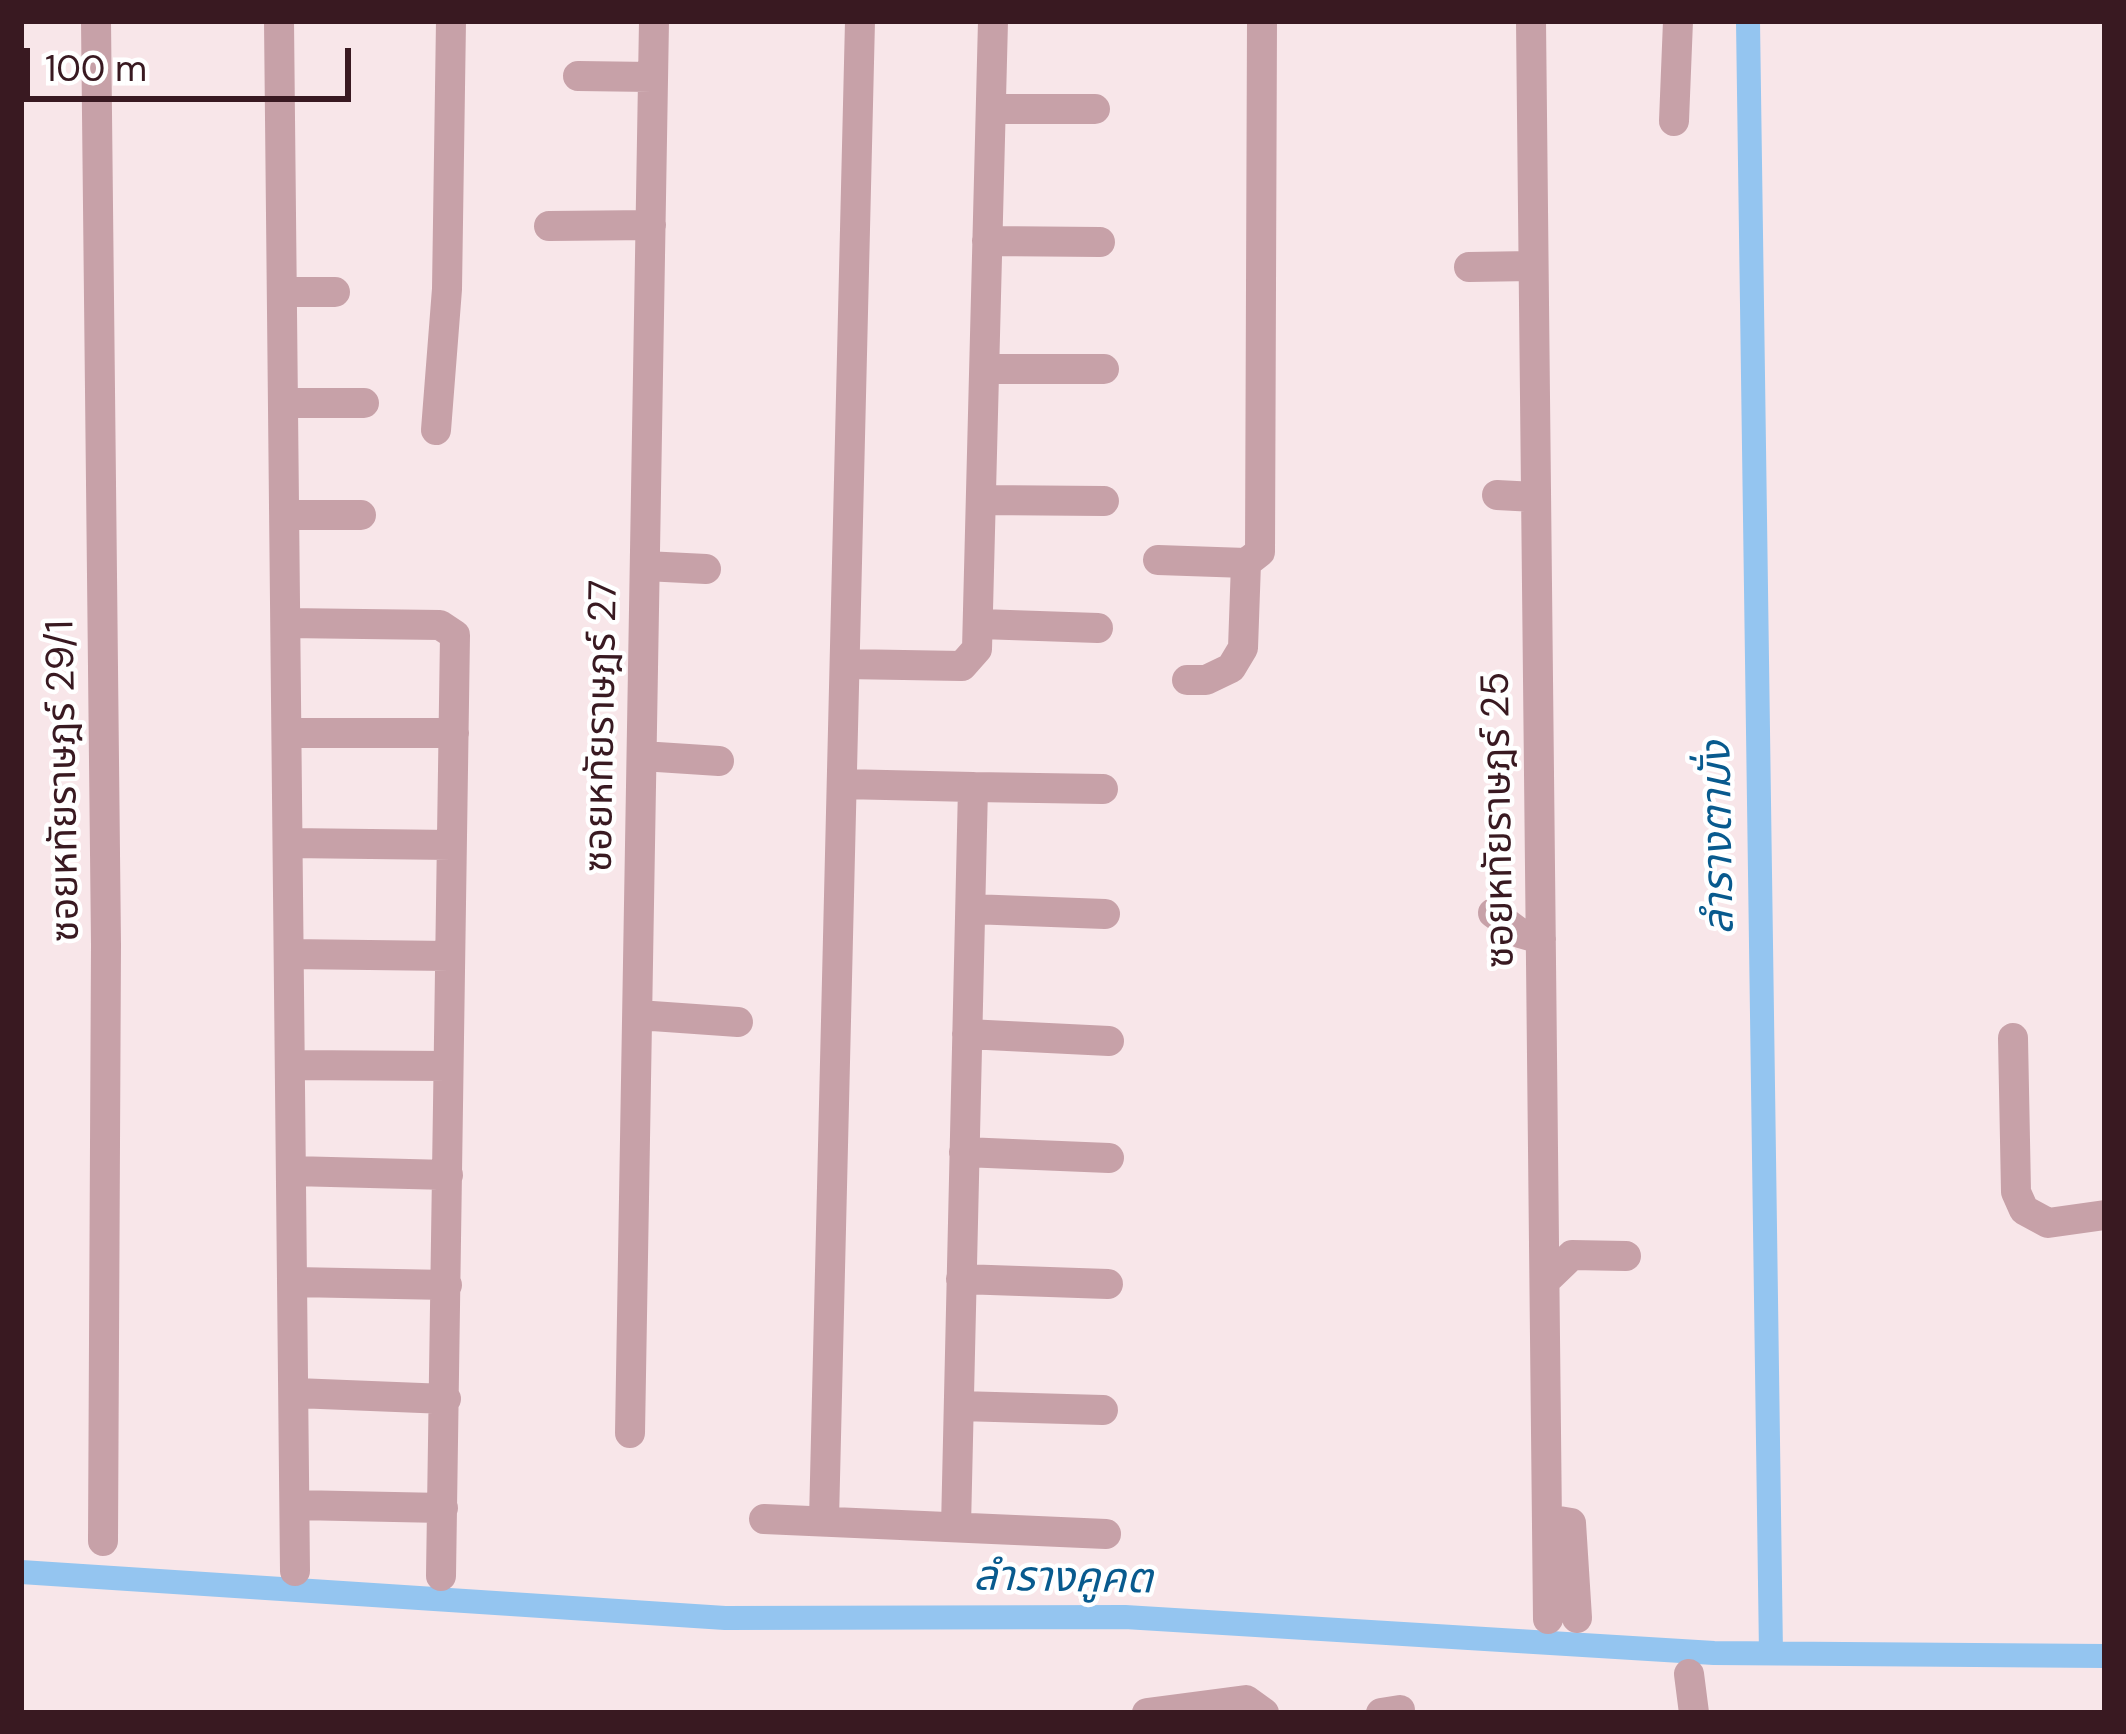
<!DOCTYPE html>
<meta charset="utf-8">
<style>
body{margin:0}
#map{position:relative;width:2126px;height:1734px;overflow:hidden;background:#f8e6e9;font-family:"DM Sans",sans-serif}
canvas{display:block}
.frame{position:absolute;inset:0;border:24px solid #391921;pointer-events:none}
.scale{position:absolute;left:24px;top:48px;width:327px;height:54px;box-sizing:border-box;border:6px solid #391921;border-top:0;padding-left:15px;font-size:36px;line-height:42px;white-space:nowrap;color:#391921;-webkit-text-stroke:9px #fff;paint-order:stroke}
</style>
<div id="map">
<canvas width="2126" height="1734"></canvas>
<div class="frame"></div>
<div class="scale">100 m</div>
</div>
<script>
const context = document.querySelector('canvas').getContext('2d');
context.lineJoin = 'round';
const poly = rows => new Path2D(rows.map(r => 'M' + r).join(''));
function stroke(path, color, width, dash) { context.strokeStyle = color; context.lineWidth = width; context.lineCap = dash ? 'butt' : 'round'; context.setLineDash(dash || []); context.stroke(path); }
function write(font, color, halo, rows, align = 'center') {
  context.font = font + ' "DM Sans","Noto Sans Thai",sans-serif'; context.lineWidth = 9; context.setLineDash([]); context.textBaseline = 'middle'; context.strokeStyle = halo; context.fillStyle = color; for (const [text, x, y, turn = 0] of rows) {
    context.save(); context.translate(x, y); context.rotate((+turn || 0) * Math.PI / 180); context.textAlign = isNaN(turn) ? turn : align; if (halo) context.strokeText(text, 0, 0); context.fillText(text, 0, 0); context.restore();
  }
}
stroke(poly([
 [1748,21,1771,1653],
 [21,1572,725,1618,1125,1617,1714,1653,2105,1656]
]), '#94c5f0', 24);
stroke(poly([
 [96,21,106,945,103,1541],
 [279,21,295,1571],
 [1531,21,1548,1619],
 [578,76,652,77],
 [991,109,1095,109],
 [1674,121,1678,21],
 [549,226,651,225],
 [987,241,1100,242],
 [1469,267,1532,266],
 [282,292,335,292],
 [985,369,1104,369],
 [284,403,364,403],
 [436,430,447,289,451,21],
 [1497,495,1535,497],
 [981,500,1104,501],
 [285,515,361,515],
 [1158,560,1246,563,1260,552,1262,21],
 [645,566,706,569],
 [287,623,440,625,455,635,441,1576],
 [980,624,1098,628],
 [845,664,962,666,977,649,993,21],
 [1187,680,1206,680,1231,668,1243,648,1246,563],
 [287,733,454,733],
 [642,756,719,761],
 [842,784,973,787,956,1527],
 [973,787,1103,789],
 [290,843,451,845],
 [971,909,1105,914],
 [1493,913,1520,933,1541,939],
 [289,954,449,956],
 [638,1015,738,1022],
 [967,1034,1109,1041],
 [2013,1038,2016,1192,2024,1210,2048,1223,2105,1215],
 [291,1065,448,1066],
 [964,1152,1109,1158],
 [292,1171,448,1175],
 [961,1279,1108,1284],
 [1545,1281,1572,1255,1626,1256],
 [294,1282,447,1285],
 [296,1393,446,1399],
 [959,1406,1103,1410],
 [630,1433,654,21],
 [296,1505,443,1508],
 [764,1519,1106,1534],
 [1547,1519,1571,1523,1577,1618],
 [824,1520,860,21],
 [1689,1674,1694,1713],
 [1147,1713,1246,1700,1264,1713],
 [1381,1713,1400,1710]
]), '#c7a1a8', 30);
write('39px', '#391921', '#fff', [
 ["ซอยหทัยราษฎร์ 27",603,726,-89],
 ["ซอยหทัยราษฎร์ 29/1",65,781,-91],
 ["ซอยหทัยราษฎร์ 25",1500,820,-91]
]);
write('italic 42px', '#085a8e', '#fff', [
 ["ลำรางตามั่ง",1720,838,-91],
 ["ลำรางคูคต",1063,1580,1]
]);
</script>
